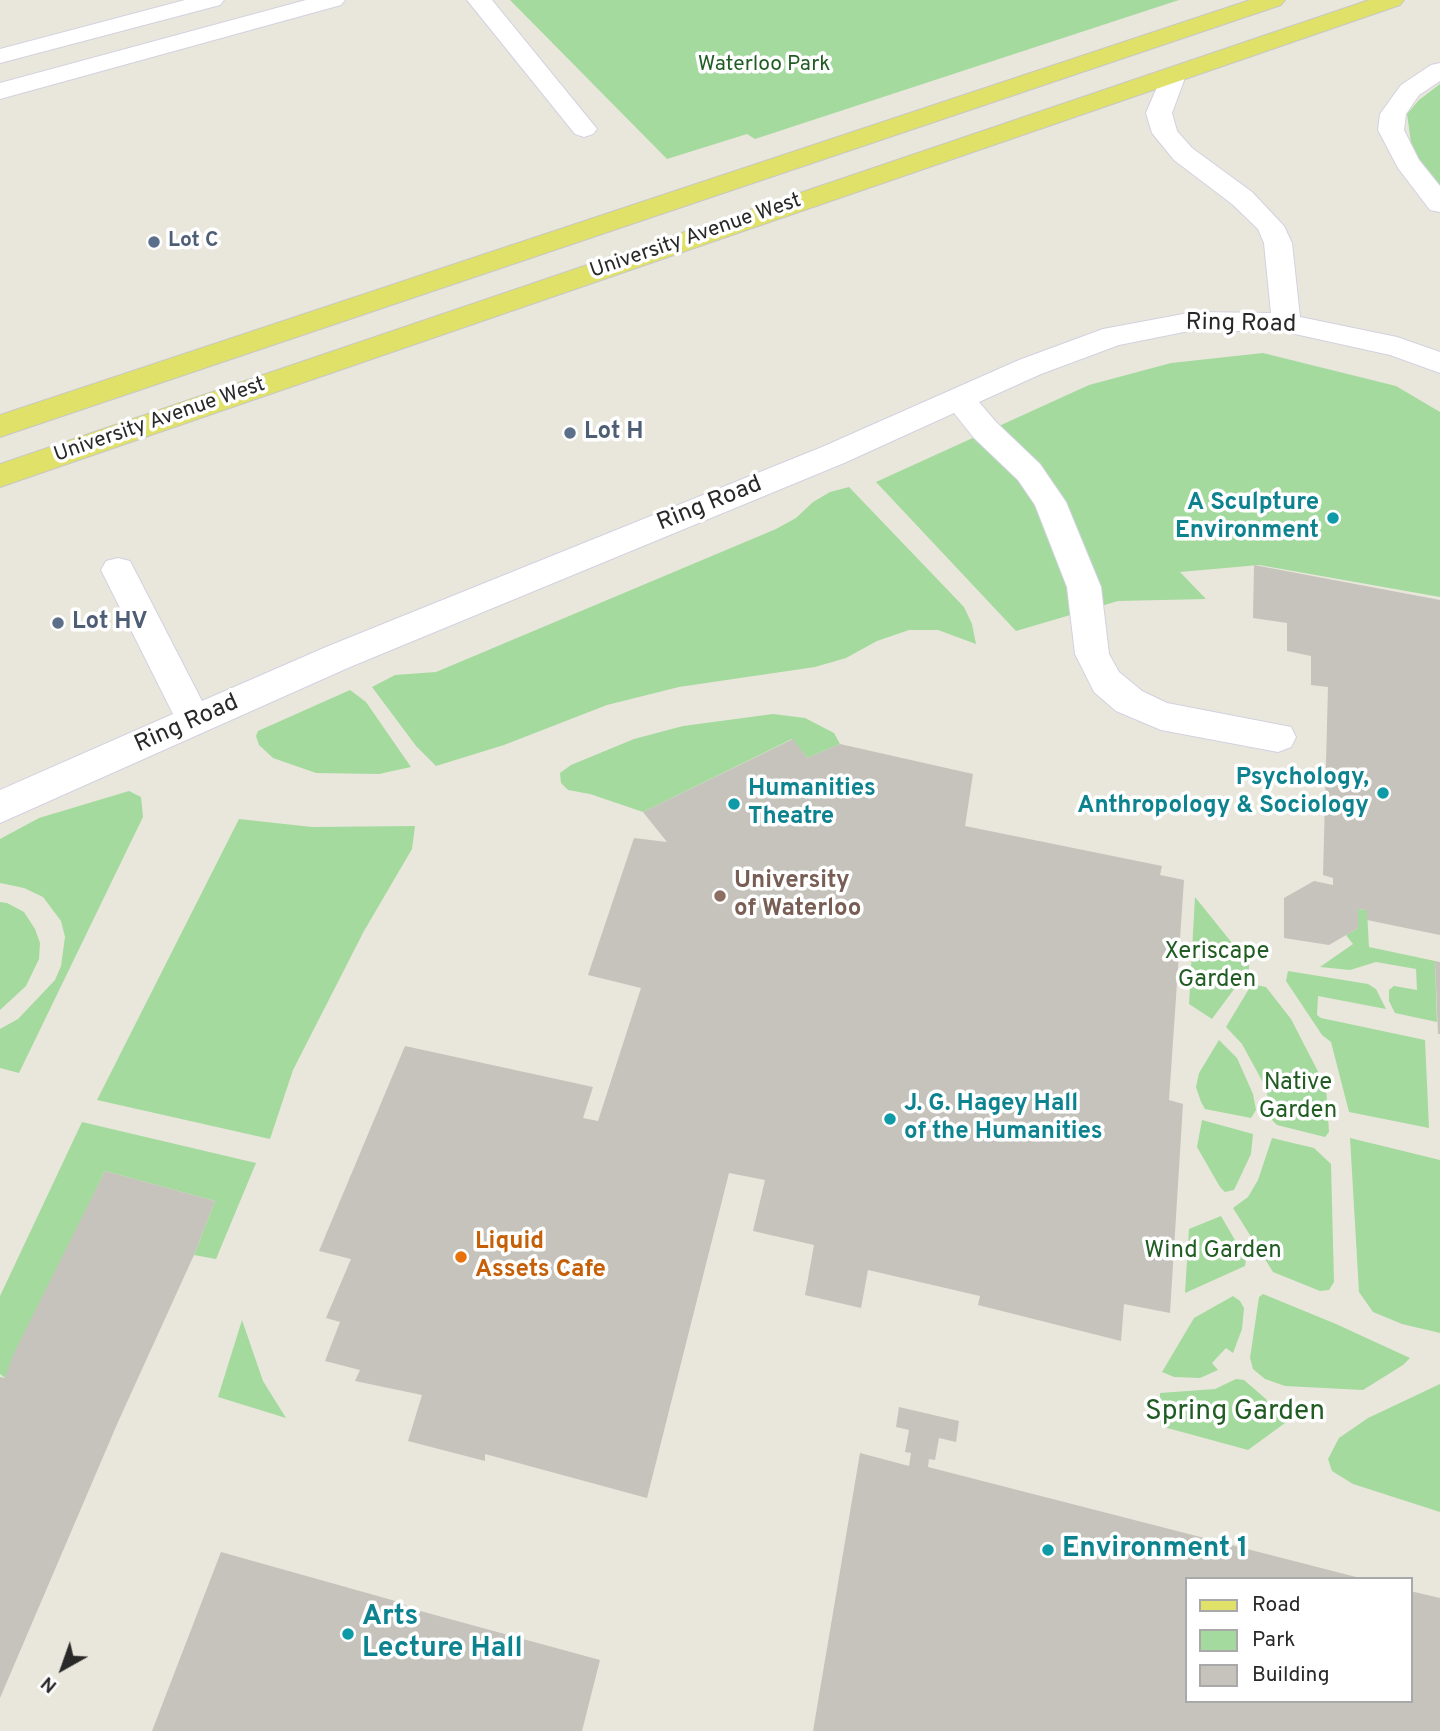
<!DOCTYPE html>
<style>
body{margin:0}
#map{position:relative;width:1440px;height:1731px;overflow:hidden;background:#e9e7dc;font-family:Overpass,sans-serif}
canvas{display:block}
.legend{position:absolute;left:1185px;top:1577px;width:228px;height:126px;box-sizing:border-box;background:#fff;border:2px solid #a9a9a9;margin:0;padding:9px 12px;list-style:none;font-size:21px;color:#292929}
.legend li{display:flex;align-items:center;gap:14px;height:35px}
.legend b{width:35px;border:2px solid #a9a9a9}
.north{position:absolute;left:28px;top:1633px;width:70px;height:70px;-webkit-text-stroke:5px #fff;paint-order:stroke;rotate:220deg;font-size:19px;font-weight:700;line-height:28px;text-align:center;color:#292929}
.north::after{content:'';display:block;margin:auto;width:24px;height:32px;background:#292929;clip-path:polygon(50% 0,100% 100%,50% 72%,0 100%)}
</style>
<div id="map">
<canvas width="1440" height="1731"></canvas>
<ul class="legend">
<li><b style="height:9px;background:#e0e169"></b>Road</li>
<li><b style="height:19px;background:#a4da9e"></b>Park</li>
<li><b style="height:19px;background:#c5c3bb"></b>Building</li>
</ul>
<div class="north">N</div>
</div>
<script>
const context = document.querySelector('canvas').getContext('2d');
context.lineJoin = 'round';
function paint(path, color) { context.fillStyle = color; context.fill(path, 'evenodd'); }
const poly = rows => new Path2D(rows.map(r => 'M' + r).join(''));
function stroke(path, color, width, dash) { context.strokeStyle = color; context.lineWidth = width; context.lineCap = dash ? 'butt' : 'round'; context.setLineDash(dash || []); context.stroke(path); }
function write(font, color, halo, rows, align = 'center') {
  context.font = font + ' Overpass,sans-serif'; context.lineWidth = 7; context.setLineDash([]); context.textBaseline = 'middle'; context.strokeStyle = halo; context.fillStyle = color; for (const [text, x, y, turn = 0] of rows) {
    context.save(); context.translate(x, y); context.rotate((+turn || 0) * Math.PI / 180); context.textAlign = isNaN(turn) ? turn : align; if (halo) context.strokeText(text, 0, 0); context.fillText(text, 0, 0); context.restore();
  }
}
paint(poly([
 [510,0,1179,0,755,139,747,134,667,159],
 [1440,84,1440,185,1412,150,1407,114,1419,100],
 [1263,353,1396,386,1440,412,1440,597,1259,565,1180,572,1206,599,1118,601,1016,631,876,482,1089,385,1171,363],
 [849,487,964,607,972,624,976,644,938,630,909,630,877,641,846,658,815,667,679,687,607,705,504,745,436,766,416,746,372,687,395,675,436,672,776,529,796,518,813,502,830,492],
 [350,690,366,702,411,767,379,774,316,773,273,758,259,745,256,736,258,731],
 [773,714,805,718,834,733,840,744,807,758,792,739,643,812,590,794,568,790,561,783,560,773,571,765,634,739,683,726],
 [129,791,141,797,143,817,19,1073,0,1068,0,1029,18,1019,55,980,61,966,65,937,61,921,43,897,24,888,0,883,0,839,39,818],
 [239,819,312,827,415,826,412,849,364,931,293,1070,270,1139,97,1100],
 [1195,897,1249,964,1249,969,1212,1019,1189,1004],
 [0,902,7,903,24,912,35,929,40,943,39,959,26,986,0,1010],
 [1358,909,1367,910,1369,947,1435,961,1437,1022,1395,1013,1389,1001,1389,990,1394,986,1417,990,1416,969,1376,962,1350,970,1320,967,1353,944,1346,935,1358,928],
 [1288,971,1368,984,1376,989,1386,1009,1318,996,1317,1015,1321,1018,1425,1040,1429,1128,1349,1112,1331,1042,1322,1035,1286,981],
 [1256,985,1266,987,1291,1019,1326,1087,1329,1132,1325,1137,1277,1125,1272,1120,1266,1088,1242,1044,1226,1027,1250,987],
 [1219,1040,1237,1058,1253,1094,1256,1110,1251,1118,1205,1109,1201,1102,1196,1087,1199,1073],
 [1202,1120,1253,1134,1251,1154,1234,1190,1225,1192,1220,1187,1197,1147],
 [82,1122,256,1163,216,1259,194,1255,215,1201,105,1171,5,1378,0,1374,0,1296],
 [1272,1138,1314,1148,1331,1164,1334,1282,1329,1290,1320,1291,1273,1272,1233,1208,1248,1197,1258,1180],
 [1350,1138,1440,1160,1440,1333,1402,1324,1373,1312,1359,1292],
 [1221,1216,1246,1259,1245,1266,1185,1293,1189,1229],
 [1263,1294,1336,1324,1410,1358,1403,1365,1363,1390,1285,1386,1265,1379,1253,1369,1250,1358,1259,1297],
 [1233,1296,1240,1301,1244,1308,1242,1329,1233,1353,1226,1348,1212,1363,1218,1370,1200,1378,1174,1377,1162,1372,1194,1318],
 [242,1320,263,1381,286,1418,218,1397],
 [1236,1379,1244,1380,1266,1399,1271,1410,1296,1415,1248,1450,1160,1426,1160,1393,1215,1389],
 [1440,1384,1440,1512,1353,1484,1332,1471,1328,1459,1339,1438,1368,1418]
]), '#a4da9e');
paint(poly([
 [1254,565,1440,600,1440,935,1367,920,1367,910,1358,909,1358,928,1329,945,1284,938,1284,898,1314,881,1333,885,1333,878,1323,875,1328,687,1311,685,1311,656,1287,651,1287,623,1253,618],
 [793,739,807,758,840,744,973,774,965,826,1162,866,1160,875,1184,880,1169,1100,1183,1104,1170,1313,1124,1304,1121,1341,978,1305,980,1296,868,1270,861,1308,805,1295,814,1245,753,1231,765,1180,729,1173,647,1498,485,1454,485,1461,408,1441,422,1395,355,1381,360,1370,325,1361,340,1322,326,1318,351,1259,319,1251,405,1046,593,1087,583,1118,598,1121,641,988,588,975,634,838,667,842,643,812],
 [1435,961,1440,962,1440,1034,1438,1034],
 [105,1171,215,1201,194,1255,118,1422,0,1698,0,1377,5,1378,13,1355],
 [899,1407,959,1421,956,1442,939,1438,935,1460,929,1459,928,1467,1360,1578,1186,1579,1186,1701,1410,1701,1410,1591,1440,1598,1440,1731,813,1731,860,1453,909,1466,911,1453,905,1452,909,1430,896,1427],
 [221,1552,399,1602,413,1609,600,1660,582,1731,152,1731]
]), '#c5c3bb');
const minor = poly([
 [185,0,224,0,220,5,0,63,0,49,185,0],
 [306,0,345,0,341,5,0,99,0,83,306,0],
 [467,0,492,0,593,124,597,129,593,134,584,137,575,134,467,0],
 [1440,63,1440,81,1419,95,1406,114,1404,130,1419,160,1440,186,1440,212,1430,210,1398,168,1378,130,1380,114,1401,85,1431,65,1440,63],
 [1174,68,1183,70,1186,75,1172,113,1177,131,1192,148,1252,192,1284,226,1292,243,1300,317,1397,337,1440,352,1440,373,1390,355,1286,332,1194,330,1119,345,1041,374,979,402,996,422,1040,464,1066,502,1101,587,1109,654,1119,672,1142,691,1167,703,1291,727,1296,737,1291,747,1278,752,1161,730,1116,711,1094,692,1075,654,1067,587,1035,505,1018,480,974,438,954,413,844,463,350,667,0,823,0,790,173,714,101,570,106,561,118,558,130,561,202,701,326,647,822,447,1019,360,1103,329,1194,312,1271,313,1264,243,1258,229,1232,204,1174,160,1152,133,1146,113,1162,75,1165,70,1174,68]
]);
const major = poly([
 [1250,0,1285,0,1281,5,0,437,0,415,1250,0],
 [1369,0,1404,0,1400,5,0,487,0,464,1369,0]
]);
stroke(minor, '#d2d1e0', 2);
stroke(major, '#c7c7c7', 2);
paint(minor, '#fff');
paint(major, '#e0e169');
for (const [x, y, r, color] of [
 [154,242,7,"#5c6f8a"],
 [570,433,7,"#5c6f8a"],
 [1333,518,7,"#0f9aa8"],
 [58,623,7,"#5c6f8a"],
 [1383,793,7,"#0f9aa8"],
 [734,804,7,"#0f9aa8"],
 [720,896,7,"#8d6e63"],
 [890,1119,7,"#0f9aa8"],
 [461,1257,7,"#e8710a"],
 [1048,1550,7,"#0f9aa8"],
 [348,1634,7,"#0f9aa8"]
]) { const dot = new Path2D(); dot.arc(x, y, r, 0, 2 * Math.PI); context.fillStyle = color; context.fill(dot); stroke(dot, '#fff', 2.5); }
write('21px', '#215d23', '#fff', [
 ["Waterloo Park",764,66]
]);
write('21px', '#292929', '#fff', [
 ["University Avenue West",696,237,-19],
 ["University Avenue West",160,421,-19]
]);
write('bold 21px', '#4e5e75', '#fff', [
 ["Lot C",168,242]
], 'left');
write('24px', '#292929', '#fff', [
 ["Ring Road",1241,325,1],
 ["Ring Road",710,505,-22],
 ["Ring Road",187,725,-24]
]);
write('bold 24px', '#4e5e75', '#fff', [
 ["Lot H",584,433],
 ["Lot HV",72,623]
], 'left');
write('bold 24px', '#0d838f', '#fff', [
 ["A Sculpture",1319,504],
 ["Environment",1319,532],
 ["Psychology,",1369,779],
 ["Anthropology & Sociology",1369,807],
 ["Humanities",748,790,"left"],
 ["Theatre",748,818,"left"],
 ["J. G. Hagey Hall",904,1105,"left"],
 ["of the Humanities",904,1133,"left"]
], 'right');
write('bold 24px', '#785e54', '#fff', [
 ["University",734,882],
 ["of Waterloo",734,910]
], 'left');
write('24px', '#215d23', '#fff', [
 ["Xeriscape",1217,953],
 ["Garden",1217,981],
 ["Native",1298,1084],
 ["Garden",1298,1112],
 ["Wind Garden",1213,1252]
]);
write('bold 24px', '#c56008', '#fff', [
 ["Liquid",475,1243],
 ["Assets Cafe",475,1271]
], 'left');
write('28px', '#215d23', '#fff', [
 ["Spring Garden",1235,1413]
]);
write('bold 28px', '#0d838f', '#fff', [
 ["Environment 1",1062,1550],
 ["Arts",362,1618],
 ["Lecture Hall",362,1650]
], 'left');
</script>
